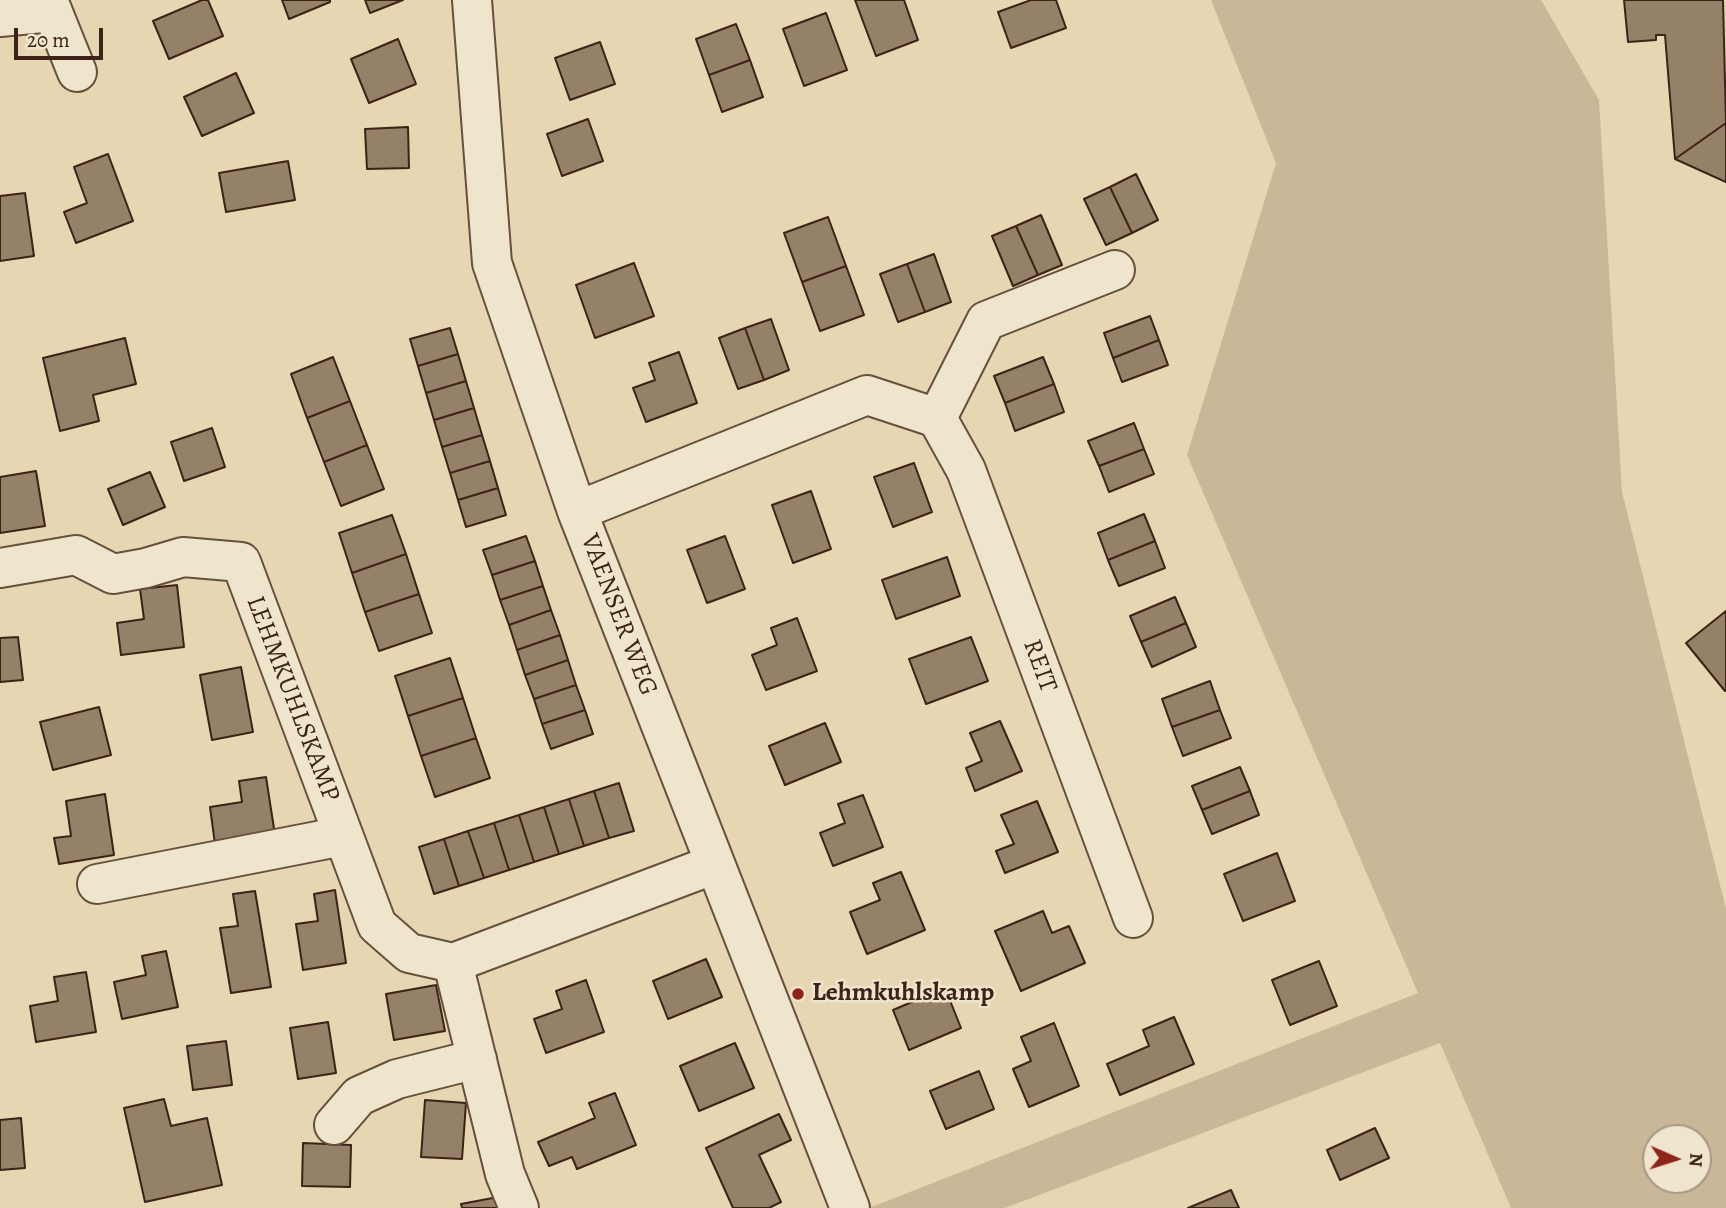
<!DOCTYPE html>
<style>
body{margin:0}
#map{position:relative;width:1726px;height:1208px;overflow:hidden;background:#e6d6b1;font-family:Alegreya,serif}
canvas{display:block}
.north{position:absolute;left:1642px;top:1124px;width:70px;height:70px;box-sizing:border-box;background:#efe4cc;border:2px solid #a89684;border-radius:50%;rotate:93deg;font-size:19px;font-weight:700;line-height:28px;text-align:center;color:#3d2218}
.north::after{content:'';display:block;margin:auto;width:24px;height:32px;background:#8f2418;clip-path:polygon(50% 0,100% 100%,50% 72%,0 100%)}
.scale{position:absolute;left:14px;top:28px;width:89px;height:32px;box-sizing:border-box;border:4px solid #3d2218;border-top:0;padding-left:9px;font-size:21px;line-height:24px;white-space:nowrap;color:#3d2218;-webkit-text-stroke:5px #efe4cc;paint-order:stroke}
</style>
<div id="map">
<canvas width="1726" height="1208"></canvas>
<div class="north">N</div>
<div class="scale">20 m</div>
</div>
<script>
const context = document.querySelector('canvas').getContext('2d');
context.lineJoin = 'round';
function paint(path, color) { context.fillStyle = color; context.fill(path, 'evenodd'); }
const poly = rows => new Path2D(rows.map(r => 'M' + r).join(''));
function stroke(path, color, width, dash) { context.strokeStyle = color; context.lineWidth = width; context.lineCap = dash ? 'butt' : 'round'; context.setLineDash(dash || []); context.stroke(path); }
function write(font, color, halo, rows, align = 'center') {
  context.font = font + ' Alegreya,serif'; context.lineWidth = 5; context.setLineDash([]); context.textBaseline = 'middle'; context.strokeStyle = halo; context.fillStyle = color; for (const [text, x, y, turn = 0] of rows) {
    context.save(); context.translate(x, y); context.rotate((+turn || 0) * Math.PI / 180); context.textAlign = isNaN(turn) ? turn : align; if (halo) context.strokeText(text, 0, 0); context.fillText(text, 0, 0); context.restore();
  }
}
paint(poly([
 [1211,0,1541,0,1599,100,1622,492,1726,909,1726,1208,1511,1208,1440,1043,1005,1208,869,1208,1418,993,1187,455,1276,163],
 [1656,1138,1698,1138,1698,1180,1656,1180]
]), '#c9b797');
const building = poly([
 [202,0,208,0,223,36,169,59,153,21,202,0],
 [282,0,330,0,330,2,289,19,282,0],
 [365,0,403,0,370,13,365,0],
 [855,0,904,0,918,40,876,56,855,0],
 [1031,0,1056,0,1066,28,1011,48,998,12,1031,0],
 [1624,0,1723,0,1726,123,1675,159,1665,35,1656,35,1656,40,1628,42,1624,0],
 [826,13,847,70,804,86,783,29,826,13],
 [736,24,750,60,709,75,696,39,736,24],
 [398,39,416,84,369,103,351,59,398,39],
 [600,42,615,84,570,100,555,58,600,42],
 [750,60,763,97,722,112,709,75,750,60],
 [236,73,254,113,202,136,184,97,236,73],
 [588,119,603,161,562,176,547,134,588,119],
 [1726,123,1726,182,1675,159,1726,123],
 [408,127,409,168,367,169,365,129,408,127],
 [108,154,133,221,76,243,64,212,87,203,74,167,108,154],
 [288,161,295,200,226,212,219,173,288,161],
 [1136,174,1158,220,1132,233,1110,187,1136,174],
 [1110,187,1132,233,1106,245,1084,199,1110,187],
 [25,193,34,256,0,261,0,196,25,193],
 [1041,215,1062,265,1038,275,1016,226,1041,215],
 [828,217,846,266,802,282,784,233,828,217],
 [1016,226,1038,275,1013,286,992,236,1016,226],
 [934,254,951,302,925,312,907,264,934,254],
 [634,263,654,316,595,338,576,285,634,263],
 [907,264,925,312,898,322,880,274,907,264],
 [846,266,864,315,820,331,802,282,846,266],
 [1150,316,1159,340,1113,358,1104,333,1150,316],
 [771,319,789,370,764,380,745,328,771,319],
 [450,328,458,354,418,366,410,339,450,328],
 [745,328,764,380,738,389,719,338,745,328],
 [125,338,136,384,93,395,99,421,60,431,43,358,125,338],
 [1159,340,1168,365,1122,382,1113,358,1159,340],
 [679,352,697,403,646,422,633,388,655,380,649,363,679,352],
 [458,354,466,381,426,393,418,366,458,354],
 [333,357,350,401,307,418,291,374,333,357],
 [1043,357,1054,384,1005,403,994,376,1043,357],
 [466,381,474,408,434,420,426,393,466,381],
 [1054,384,1064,412,1015,431,1005,403,1054,384],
 [350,401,367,445,324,462,307,418,350,401],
 [474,408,482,435,442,447,434,420,474,408],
 [1134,423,1144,449,1099,466,1088,441,1134,423],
 [212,428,225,467,184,481,171,442,212,428],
 [482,435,490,461,450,473,442,447,482,435],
 [367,445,384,489,341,506,324,462,367,445],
 [1144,449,1154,474,1109,492,1099,466,1144,449],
 [490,461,498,488,458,500,450,473,490,461],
 [914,463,932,512,893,527,874,477,914,463],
 [36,471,45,526,0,533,0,477,36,471],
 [150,472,165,507,123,525,108,489,150,472],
 [498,488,506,515,466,527,458,500,498,488],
 [811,491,831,549,793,563,772,505,811,491],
 [1144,514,1155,541,1108,560,1098,533,1144,514],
 [392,515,406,554,352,573,339,533,392,515],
 [526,536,535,561,492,575,483,550,526,536],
 [725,536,745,589,707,603,687,550,725,536],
 [1155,541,1165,568,1119,586,1108,560,1155,541],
 [406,554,419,594,365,612,352,573,406,554],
 [947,557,960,596,896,619,882,580,947,557],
 [535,561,543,586,500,600,492,575,535,561],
 [177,585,184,647,121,655,117,623,144,619,140,589,177,585],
 [543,586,551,610,509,625,500,600,543,586],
 [419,594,432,633,379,651,365,612,419,594],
 [1175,597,1186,623,1141,642,1130,616,1175,597],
 [551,610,560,635,517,650,509,625,551,610],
 [1726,611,1726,689,1725,691,1686,643,1726,611],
 [797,618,817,671,766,690,752,655,777,645,771,628,797,618],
 [1186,623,1196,647,1152,667,1141,642,1186,623],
 [560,635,568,660,525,675,517,650,560,635],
 [18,637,23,680,0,682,0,638,18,637],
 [971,637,988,681,926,704,909,659,971,637],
 [450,658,463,698,408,716,395,676,450,658],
 [568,660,576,685,534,699,525,675,568,660],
 [241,667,253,732,212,740,200,675,241,667],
 [1210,681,1220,710,1172,727,1162,699,1210,681],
 [576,685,585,710,542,724,534,699,576,685],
 [463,698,476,738,421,756,408,716,463,698],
 [99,707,111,755,53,770,40,722,99,707],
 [585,710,593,734,551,749,542,724,585,710],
 [1220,710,1231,738,1183,756,1172,727,1220,710],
 [1000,721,1022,771,975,791,966,768,982,761,970,733,1000,721],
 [825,723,841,762,785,785,769,746,825,723],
 [476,738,490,778,435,797,421,756,476,738],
 [1240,767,1250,791,1202,810,1192,786,1240,767],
 [266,777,275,835,215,844,210,807,242,802,239,781,266,777],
 [619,783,634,831,609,838,594,791,619,783],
 [594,791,609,838,584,846,569,799,594,791],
 [1250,791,1259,815,1212,834,1202,810,1250,791],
 [105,794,114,855,59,864,54,838,71,836,66,801,105,794],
 [863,795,883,847,833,866,820,833,845,823,838,804,863,795],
 [569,799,584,846,559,854,544,807,569,799],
 [1037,801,1058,852,1005,873,996,851,1014,844,1001,815,1037,801],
 [544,807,559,854,534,862,519,815,544,807],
 [519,815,534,862,509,870,494,823,519,815],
 [494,823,509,870,484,878,468,831,494,823],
 [468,831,484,878,459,886,444,839,468,831],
 [444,839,459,886,434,894,419,847,444,839],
 [1277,853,1295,901,1243,921,1224,874,1277,853],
 [901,872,925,930,867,954,850,912,880,900,873,883,901,872],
 [335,890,346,963,303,970,296,924,318,921,314,894,335,890],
 [255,891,271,987,231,993,220,928,238,926,233,894,255,891],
 [1043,911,1052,933,1069,926,1085,963,1021,991,995,931,1043,911],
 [166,951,178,1007,122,1019,114,982,146,975,142,956,166,951],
 [706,959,722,997,668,1019,653,981,706,959],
 [1319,961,1337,1006,1290,1025,1272,980,1319,961],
 [86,972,96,1032,36,1042,30,1006,58,1001,54,977,86,972],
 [586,980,604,1032,546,1053,534,1019,562,1009,556,991,586,980],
 [436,985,445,1031,394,1040,386,994,436,985],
 [945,988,961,1028,909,1050,893,1010,945,988],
 [1174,1017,1194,1064,1120,1095,1107,1064,1149,1046,1143,1030,1174,1017],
 [328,1022,336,1073,298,1079,290,1028,328,1022],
 [1054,1023,1079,1086,1029,1107,1013,1069,1031,1061,1021,1037,1054,1023],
 [226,1041,232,1085,193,1090,187,1046,226,1041],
 [735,1043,754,1088,699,1111,680,1066,735,1043],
 [979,1071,994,1109,946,1129,930,1091,979,1071],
 [615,1093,636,1145,577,1169,572,1157,549,1166,538,1142,595,1118,589,1103,615,1093],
 [164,1099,171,1126,207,1118,222,1185,145,1202,124,1108,164,1099],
 [425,1100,466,1103,462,1159,421,1157,425,1100],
 [779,1114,791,1140,759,1155,781,1202,769,1208,733,1208,706,1148,779,1114],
 [21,1118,25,1168,0,1170,0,1120,21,1118],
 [1375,1128,1389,1158,1340,1180,1327,1150,1375,1128],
 [303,1143,351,1145,350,1187,302,1186,303,1143],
 [1231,1190,1239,1208,1188,1208,1231,1190],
 [498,1197,500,1208,462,1208,461,1204,498,1197]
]);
paint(building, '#958068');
stroke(building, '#3d2218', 2);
const minor = poly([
 [48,0,77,72],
 [472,0,492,263,577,511,850,1208],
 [0,17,53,12],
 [937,418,986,321,1115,270],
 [577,511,867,395,937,418,966,470,1133,918],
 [0,568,76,555,113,574,146,568,183,557,241,562,377,925,409,953,453,963,715,864],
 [97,884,343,836],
 [453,963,505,1174,519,1208],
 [334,1125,359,1096,397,1079,477,1059]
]);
stroke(minor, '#674f3e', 42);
stroke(minor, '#efe4cc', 38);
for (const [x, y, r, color] of [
 [798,994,7,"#8f2418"]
]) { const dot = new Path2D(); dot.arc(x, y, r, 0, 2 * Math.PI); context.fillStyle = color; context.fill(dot); stroke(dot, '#efe4cc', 2.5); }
write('26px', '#3d2218', '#efe4cc', [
 ["VAENSER WEG",618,615,69],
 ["REIT",1039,666,70],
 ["LEHMKUHLSKAMP",292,699,69]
]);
write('bold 26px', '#3d2218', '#efe4cc', [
 ["Lehmkuhlskamp",812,994]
], 'left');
</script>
